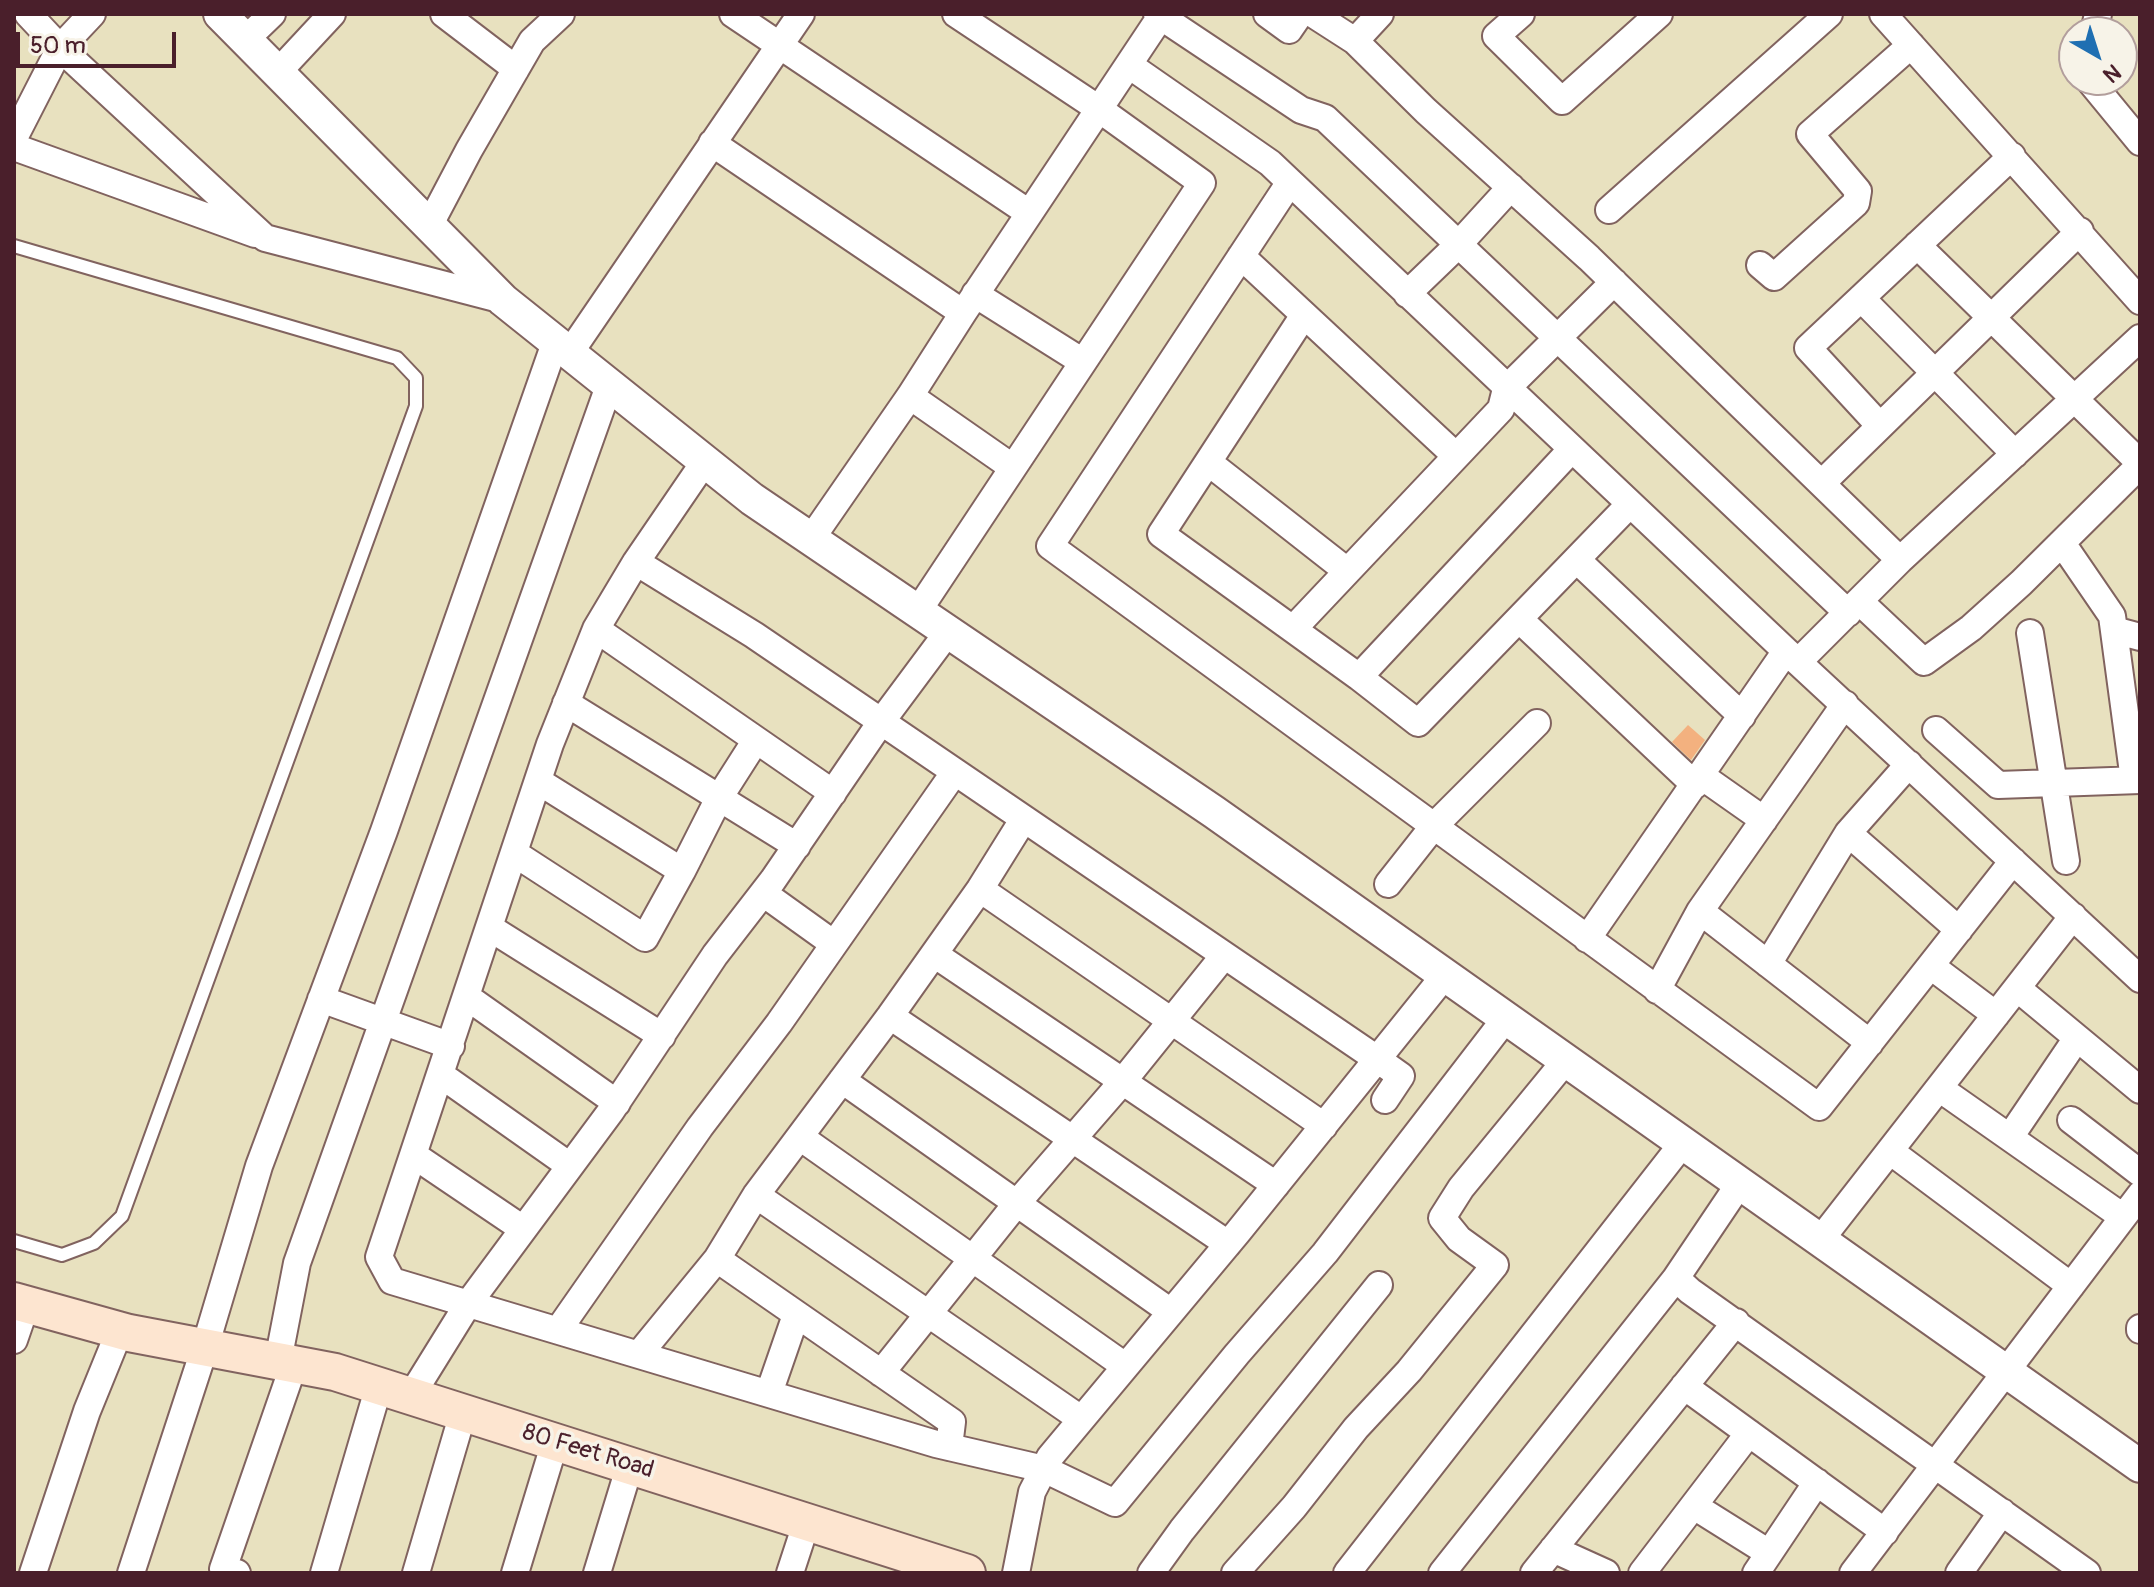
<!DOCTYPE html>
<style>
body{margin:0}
#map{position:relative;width:2154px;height:1587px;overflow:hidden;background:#e8e1bf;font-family:Pangolin,sans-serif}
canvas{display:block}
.frame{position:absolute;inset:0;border:16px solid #4a1f2b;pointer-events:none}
.north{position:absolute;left:2058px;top:16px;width:80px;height:80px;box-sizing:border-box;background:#f7f3e8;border:2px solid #b29e9c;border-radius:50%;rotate:141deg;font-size:22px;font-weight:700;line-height:32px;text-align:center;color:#4a1f2b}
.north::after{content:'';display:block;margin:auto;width:28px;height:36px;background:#1f6fb2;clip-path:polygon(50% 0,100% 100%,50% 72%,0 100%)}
.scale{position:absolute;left:16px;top:32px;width:160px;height:36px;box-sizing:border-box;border:4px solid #4a1f2b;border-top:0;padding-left:10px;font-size:24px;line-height:28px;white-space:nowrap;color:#4a1f2b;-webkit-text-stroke:6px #f7f3e8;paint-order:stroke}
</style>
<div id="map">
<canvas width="2154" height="1587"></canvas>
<div class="frame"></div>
<div class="north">N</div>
<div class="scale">50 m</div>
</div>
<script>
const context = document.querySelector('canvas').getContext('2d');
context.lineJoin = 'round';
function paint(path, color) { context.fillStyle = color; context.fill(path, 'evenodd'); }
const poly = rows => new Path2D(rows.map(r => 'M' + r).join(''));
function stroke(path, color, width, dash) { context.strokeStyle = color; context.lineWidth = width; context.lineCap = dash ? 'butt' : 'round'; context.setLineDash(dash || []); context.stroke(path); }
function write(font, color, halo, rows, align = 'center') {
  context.font = font + ' Pangolin,sans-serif'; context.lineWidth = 7; context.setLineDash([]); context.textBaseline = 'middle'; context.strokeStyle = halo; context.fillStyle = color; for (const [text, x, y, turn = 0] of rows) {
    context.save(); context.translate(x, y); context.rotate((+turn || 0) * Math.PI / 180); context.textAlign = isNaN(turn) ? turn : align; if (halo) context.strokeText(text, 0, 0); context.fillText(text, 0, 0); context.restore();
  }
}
paint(poly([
 [1688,725,1705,740,1691,760,1672,742]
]), '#f3b17f');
const service = poly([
 [14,246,397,358,416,378,416,406,122,1216,94,1243,62,1255,14,1241]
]);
const minor = poly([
 [28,14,60,48,92,14],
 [444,14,516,69],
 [733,14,1029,213],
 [1157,14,1301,110,1325,118,1848,613],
 [1267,14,1289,30,1300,14],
 [1313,14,1355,41,1426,111,1589,258,1900,560],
 [1521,14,1496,36,1562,101,1659,14],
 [1883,14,2140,301],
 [2094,32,2098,14],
 [246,39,272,14],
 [1355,41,1380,14],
 [1129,65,1270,163,1786,651,2140,979],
 [278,72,332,14],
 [2089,80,2140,142],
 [14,138,60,48,265,238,503,300],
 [712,143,963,313],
 [14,147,255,234],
 [1290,182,1050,546,1819,1107,2013,861],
 [1609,210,1829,14],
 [429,226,469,150,532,41,561,14],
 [1917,245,2140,463],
 [1241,256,1456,456],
 [1760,265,1774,277,1856,203,1858,191,1810,134,1911,45],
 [975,294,1083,362],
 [1407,294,1458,245,1511,187],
 [1861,298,2015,454],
 [1304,315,1161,534,1359,677,1418,723,1630,504],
 [569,354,801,14],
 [910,396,1012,467],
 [1880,426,1808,348,2012,156],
 [705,461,636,562,596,629,550,744,379,1257,392,1281,936,1444,1044,1469,1115,1503,1237,1354,1325,1253,1506,1018],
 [1208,462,1347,571],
 [1822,483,2080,231],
 [811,539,910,396,963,313,1161,16],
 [2062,543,2112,616,2134,780],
 [1577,560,1742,716],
 [636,562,754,635,1377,1059,1401,1076,1385,1100],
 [1859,601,1924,662,1971,628,2021,583,2140,465],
 [918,611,1202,183,1099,109,956,14],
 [1519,619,1695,785],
 [596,629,833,793],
 [1293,629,1501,409,1506,389,1614,282],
 [2114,630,2140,637],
 [2030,633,2066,861],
 [1799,661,1900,560,2140,338],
 [1359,677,1571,450],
 [566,703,797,846],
 [1845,704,1700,911,1870,1043],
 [1936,730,1998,785,2140,780],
 [1700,775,1764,820],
 [1848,833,1959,930],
 [514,853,645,938,682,871,538,781],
 [682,871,719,798,756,740],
 [1388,884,1433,827,1537,723],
 [980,889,1324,1126],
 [763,893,834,944],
 [490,928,662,1036],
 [1587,939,1786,651],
 [934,954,1276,1185],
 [1768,964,1848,833,1909,764],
 [1931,966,1996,1015],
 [2017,988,2140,1090],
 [1657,990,1700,911],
 [467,997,617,1103],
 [321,999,451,1046],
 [890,1016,1228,1244],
 [441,1075,570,1166],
 [842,1080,1171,1312],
 [1939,1088,2123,1217],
 [2071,1120,2140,1173],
 [800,1137,1125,1366],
 [2010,1137,2077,1038],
 [1890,1151,2071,1286],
 [415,1156,523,1229],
 [1740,1183,1676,1278,1690,1291,2087,1573],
 [756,1195,1081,1419],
 [1821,1239,2073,916],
 [717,1259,952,1422,949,1447],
 [2140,1328,2140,1330],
 [559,1329,700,1127,779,1023,954,773],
 [14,1340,26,1305],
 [640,1353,717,1259,756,1195,890,1016,980,889,1023,820],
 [278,1361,297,1263,609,386],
 [881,1373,1017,1203,1123,1081,1223,957],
 [1684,1386,1885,1532],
 [769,1393,796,1315],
 [411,1396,468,1304,611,1111,715,955,773,880,881,722,948,632],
 [1694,1506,1769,1553],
 [1553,1549,1606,1573],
 [33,1573,87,1411,120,1330],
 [131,1573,205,1347,259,1166,384,831,555,343],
 [237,1573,223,1569,294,1364],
 [324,1573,379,1386],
 [416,1573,463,1413],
 [515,1573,555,1442],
 [597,1573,630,1465],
 [790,1573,807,1521],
 [1016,1573,1032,1492,1050,1457,1238,1232,1445,975],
 [1151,1573,1182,1530,1379,1285],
 [1235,1573,1294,1507,1356,1428,1409,1371,1495,1265,1459,1239,1442,1218,1461,1188,1566,1060],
 [1347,1573,1683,1143],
 [1442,1573,1676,1278],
 [1534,1573,1736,1322],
 [1642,1573,1749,1433],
 [1756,1573,1817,1482],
 [1853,1573,2140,1195],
 [1959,1573,2002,1512]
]);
const tertiary = poly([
 [220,14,503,300,752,499,1214,812,2140,1466]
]);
const secondary = poly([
 [14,1301,129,1333,335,1372,967,1573]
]);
stroke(service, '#81635f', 16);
stroke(minor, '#81635f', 30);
stroke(tertiary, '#81635f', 36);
stroke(secondary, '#81635f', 40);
stroke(service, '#fff', 12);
stroke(minor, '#fff', 26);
stroke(tertiary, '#fff', 32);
stroke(secondary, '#fde5d0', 36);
write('24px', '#4a1f2b', '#f7f3e8', [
 ["80 Feet Road",588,1452,17]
]);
</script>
